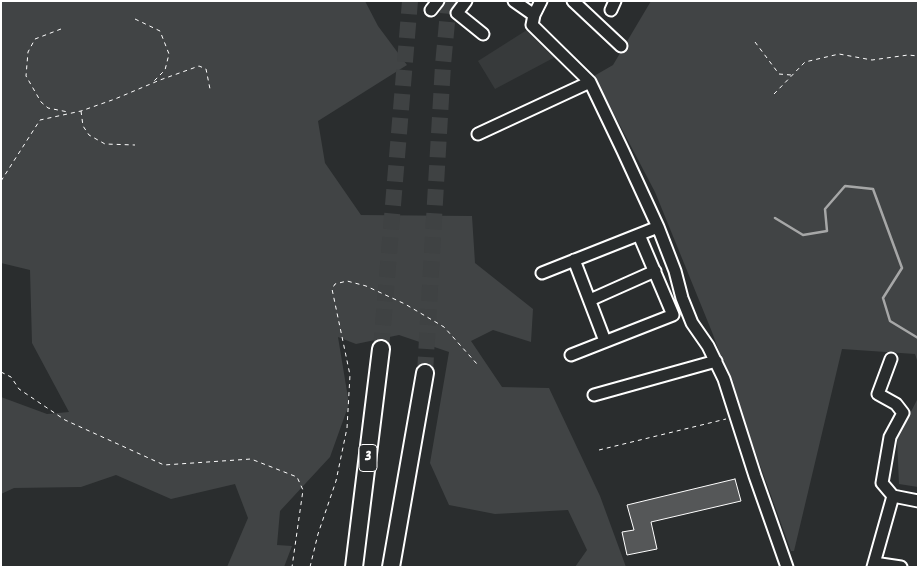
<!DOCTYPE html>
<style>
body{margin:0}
#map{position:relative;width:919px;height:568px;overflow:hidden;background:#2a2d2e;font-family:Dekko,sans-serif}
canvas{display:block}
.frame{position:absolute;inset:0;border:2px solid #fff;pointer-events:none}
</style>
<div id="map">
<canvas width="919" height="568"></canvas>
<div class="frame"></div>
</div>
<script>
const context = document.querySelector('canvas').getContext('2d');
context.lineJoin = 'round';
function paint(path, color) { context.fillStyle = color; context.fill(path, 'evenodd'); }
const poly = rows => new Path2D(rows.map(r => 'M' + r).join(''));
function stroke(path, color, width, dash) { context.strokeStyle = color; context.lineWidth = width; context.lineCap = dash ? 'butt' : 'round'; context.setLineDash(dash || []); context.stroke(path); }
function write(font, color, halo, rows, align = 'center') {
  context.font = font + ' Dekko,sans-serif'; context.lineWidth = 4; context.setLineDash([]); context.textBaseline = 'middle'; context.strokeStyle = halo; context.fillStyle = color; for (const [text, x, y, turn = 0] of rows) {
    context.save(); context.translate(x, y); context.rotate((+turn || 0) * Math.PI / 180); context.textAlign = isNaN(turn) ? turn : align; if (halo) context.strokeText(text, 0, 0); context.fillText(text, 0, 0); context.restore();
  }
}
paint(poly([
 [530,28,559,55,495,89,478,61]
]), '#373a3b');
paint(poly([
 [1,1,365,1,378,26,407,65,318,121,325,163,361,215,472,216,475,263,533,309,531,342,493,330,471,341,502,387,549,388,600,496,626,567,575,567,587,550,568,510,495,514,449,505,430,463,449,352,399,335,356,344,338,337,349,404,330,457,280,511,277,545,292,546,284,567,227,567,248,518,235,484,171,499,116,475,81,487,14,488,1,494,1,397,47,414,69,412,32,343,30,270,1,263],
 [651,1,918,1,918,363,915,354,842,349,794,551,791,551,712,332,655,192,594,76,613,65],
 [918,398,918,487,899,484,897,439]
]), '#414445');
stroke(poly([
 [775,218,803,235,827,231,825,209,845,186,873,189,902,268,883,298,890,321,918,338]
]), '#a6a7a7', 2.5);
const building = poly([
 [735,479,741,501,651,522,657,549,627,555,622,532,634,530,627,505,735,479]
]);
paint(building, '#555758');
stroke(building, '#fff', 1);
stroke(poly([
 [381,349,410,1],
 [425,373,443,65,449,1]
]), '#3f4243', 16, [16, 8]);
const minor = poly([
 [466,1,457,13,483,34],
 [514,1,534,15],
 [541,1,534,15,532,25,590,82,623,151,658,227,675,271,682,298,692,323,708,346,724,379,755,476,787,567],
 [573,1,621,46],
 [431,10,438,1],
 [611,10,615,1],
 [478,134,590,82],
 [574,260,605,341],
 [542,273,658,227],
 [590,300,655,271],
 [571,355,673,315,639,235],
 [891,359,878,394,896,404,903,413,890,437,882,483,893,496,918,501],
 [594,395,716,361],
 [874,563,901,567],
 [873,567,893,496]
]);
const highway = poly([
 [354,567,381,349],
 [391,567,425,373]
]);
stroke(minor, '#fff', 15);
stroke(highway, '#fff', 20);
stroke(poly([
 [135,19,160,31,169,54,165,70,152,83],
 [61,29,35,39,28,52,26,76,41,102,48,108,68,112],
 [755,42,779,74,791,75],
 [774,94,805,62,839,54,872,60,908,55,918,56],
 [81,111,83,126,89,135,105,144,135,145],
 [1,181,40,120,81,111,115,99,160,80,199,66,206,69,210,89],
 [1,372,11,377,19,389,65,420,164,465,251,459,297,477,303,490,292,567],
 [599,450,726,419],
 [310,567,318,534,336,481,347,428,350,375,332,289,335,284,347,281,366,286,405,304,444,327,477,364]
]), '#fff', 1, [4, 4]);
stroke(minor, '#2a2d2e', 11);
stroke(highway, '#2a2d2e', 16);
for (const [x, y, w] of [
 [368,458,18]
]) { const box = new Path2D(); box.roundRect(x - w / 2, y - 13.5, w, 27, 4); context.fillStyle = '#2a2d2e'; context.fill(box); stroke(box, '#fff', 1); }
write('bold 16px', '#fff', null, [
 ["3",368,458]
]);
</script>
